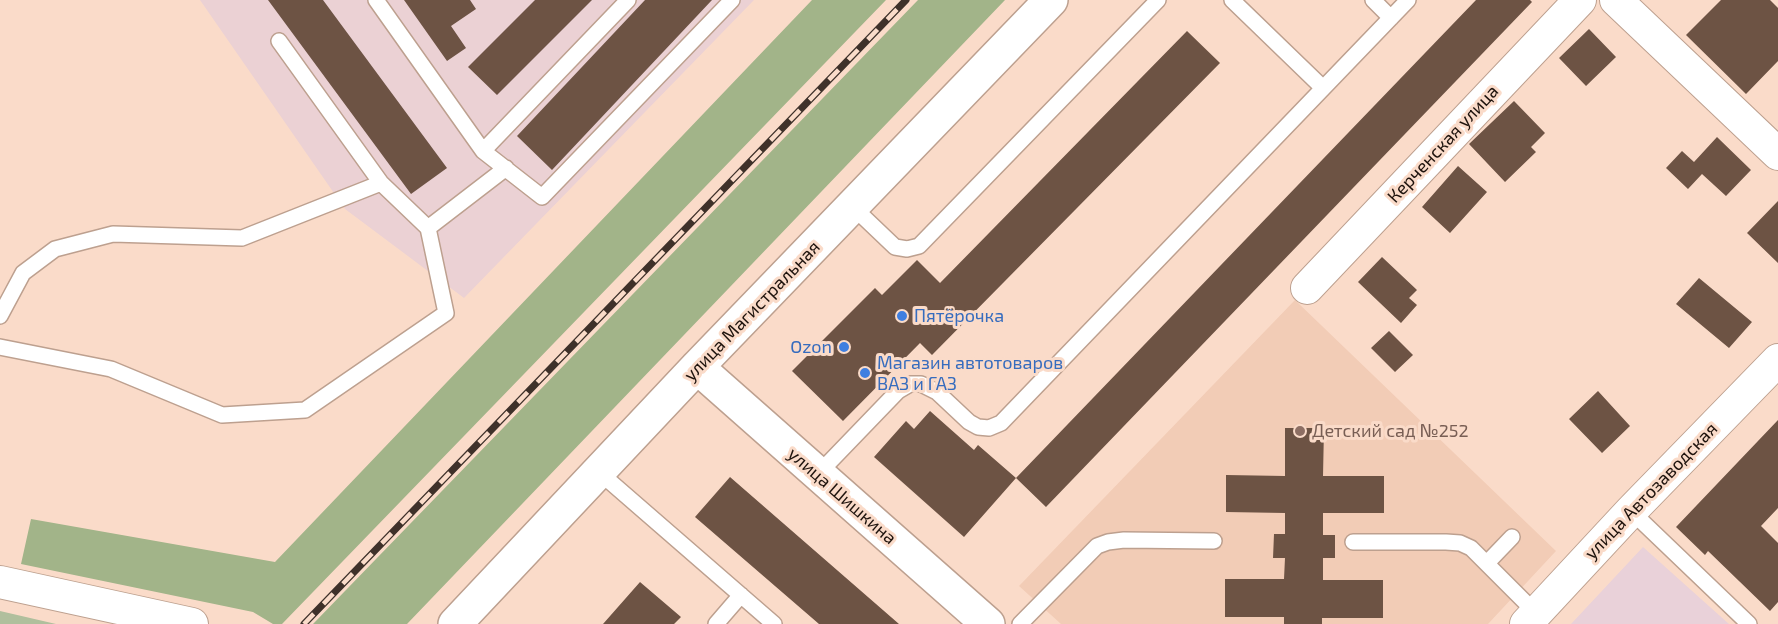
<!DOCTYPE html>
<meta charset="utf-8">
<style>
body{margin:0}
canvas{display:block;background:#fadbc9}
</style>
<canvas width="1778" height="624"></canvas>
<script>
const context = document.querySelector('canvas').getContext('2d');
context.lineJoin = 'round';
function paint(path, color) { context.fillStyle = color; context.fill(path, 'evenodd'); }
const poly = rows => new Path2D(rows.map(r => 'M' + r).join(''));
function stroke(path, color, width, dash) { context.strokeStyle = color; context.lineWidth = width; context.lineCap = dash ? 'butt' : 'round'; context.setLineDash(dash || []); context.stroke(path); }
function write(font, color, halo, rows, align = 'center') {
  context.font = font + ' "Exo 2",sans-serif'; context.lineWidth = 6; context.setLineDash([]); context.textBaseline = 'middle'; context.strokeStyle = halo; context.fillStyle = color; for (const [text, x, y, turn = 0] of rows) {
    context.save(); context.translate(x, y); context.rotate((+turn || 0) * Math.PI / 180); context.textAlign = isNaN(turn) ? turn : align; if (halo) context.strokeText(text, 0, 0); context.fillText(text, 0, 0); context.restore();
  }
}
paint(poly([
 [1295,300,1556,551,1488,624,1061,624,1019,586]
]), '#f2ccb6');
paint(poly([
 [200,0,754,0,464,298,345,209]
]), '#ebd1d4');
paint(poly([
 [1643,547,1729,624,1571,624]
]), '#e9d1d9');
paint(poly([
 [0,611,56,624,0,624]
]), '#b0bf9d');
paint(poly([
 [812,0,886,0,282,624,273,624,253,612,21,564,31,519,275,562],
 [918,0,1005,0,407,624,313,624]
]), '#a2b489');
paint(poly([
 [268,0,323,0,447,168,411,194],
 [404,0,470,0,476,9,451,26,466,48,447,61],
 [535,0,592,0,497,95,468,67],
 [645,0,712,0,552,170,517,136],
 [1476,0,1530,0,1532,2,1046,507,1016,478],
 [1721,0,1770,0,1778,8,1778,61,1746,94,1686,35],
 [1589,29,1616,57,1586,86,1559,58],
 [1187,31,1220,63,932,355,920,343,843,421,792,371,875,288,882,295,917,260,940,283],
 [1514,101,1545,133,1531,147,1536,152,1505,182,1469,144],
 [1717,137,1751,170,1726,196,1702,174,1688,189,1666,168,1682,151,1694,162],
 [1458,166,1487,192,1450,233,1422,207],
 [1778,201,1778,263,1747,233],
 [1382,257,1417,290,1409,298,1417,305,1401,323,1358,282],
 [1699,278,1752,322,1729,348,1676,304],
 [1389,331,1413,355,1395,372,1371,348],
 [1598,391,1630,426,1602,453,1569,419],
 [930,411,974,450,978,445,1016,478,964,537,874,457,906,421,914,429],
 [1778,420,1778,508,1761,526,1778,543,1778,602,1770,611,1708,551,1705,555,1676,527],
 [1285,428,1324,428,1323,476,1384,476,1384,513,1323,513,1323,535,1335,535,1335,558,1323,558,1323,580,1383,580,1383,618,1322,618,1322,624,1284,624,1284,617,1225,617,1225,579,1284,579,1285,558,1273,558,1274,534,1285,534,1285,513,1226,512,1226,475,1285,476],
 [730,477,899,624,819,624,695,517],
 [640,582,681,617,674,624,603,624]
]), '#6d5344');
const lane = poly([
 [376,0,483,151,542,197,732,0],
 [1232,0,1323,88],
 [1373,0,1391,18],
 [279,41,381,183],
 [483,151,628,0],
 [852,206,895,247,907,249,919,246,1158,0],
 [0,316,23,273,55,249,113,234,242,238,381,183,428,228,506,168],
 [0,347,111,369,222,415,305,410,446,313,428,228],
 [599,472,774,624],
 [818,474,898,391,910,384,921,384,937,392,969,422,978,427,989,428,1001,423,1408,0],
 [1631,511,1749,624],
 [1353,542,1446,542,1460,543,1471,548,1536,613],
 [1487,563,1512,537],
 [716,624,741,595],
 [1020,624,1097,546,1108,542,1124,540,1214,541]
]);
const street = poly([
 [1616,0,1778,154],
 [1307,288,1580,0],
 [0,582,192,624],
 [1526,624,1631,511,1778,360]
]);
const secondary = poly([
 [697,367,988,624],
 [455,624,697,367,1051,0]
]);
stroke(lane, '#bda08f', 18);
stroke(street, '#bda08f', 34);
stroke(secondary, '#bda08f', 36);
stroke(lane, '#fff', 15);
stroke(street, '#fff', 32);
stroke(secondary, '#fff', 33);
const rail = poly([
 [304,624,906,0]
]);
stroke(rail, '#3f312a', 7);
stroke(rail, '#fadbc9', 4.5, [14]);
for (const [x, y, r, color] of [
 [902,316,6,"#3f7fe0"],
 [844,347,6,"#3f7fe0"],
 [865,373,6,"#3f7fe0"],
 [1300,431,6,"#8d6e63"]
]) { const dot = new Path2D(); dot.arc(x, y, r, 0, 2 * Math.PI); context.fillStyle = color; context.fill(dot); stroke(dot, '#fadbc9', 2); }
write('18px', '#1e130d', '#fadbc9', [
 ["Керченская улица",1443,144,-47],
 ["улица Магистральная",752,311,-46],
 ["улица Автозаводская",1651,491,-46],
 ["улица Шишкина",842,496,41]
]);
write('18px', '#366cbe', '#fadbc9', [
 ["Пятёрочка",914,316],
 ["Ozon",832,347,"right"],
 ["Магазин автотоваров",877,363],
 ["ВАЗ и ГАЗ",877,384]
], 'left');
write('18px', '#785e54', '#fadbc9', [
 ["Детский сад №252",1312,431]
], 'left');
</script>
